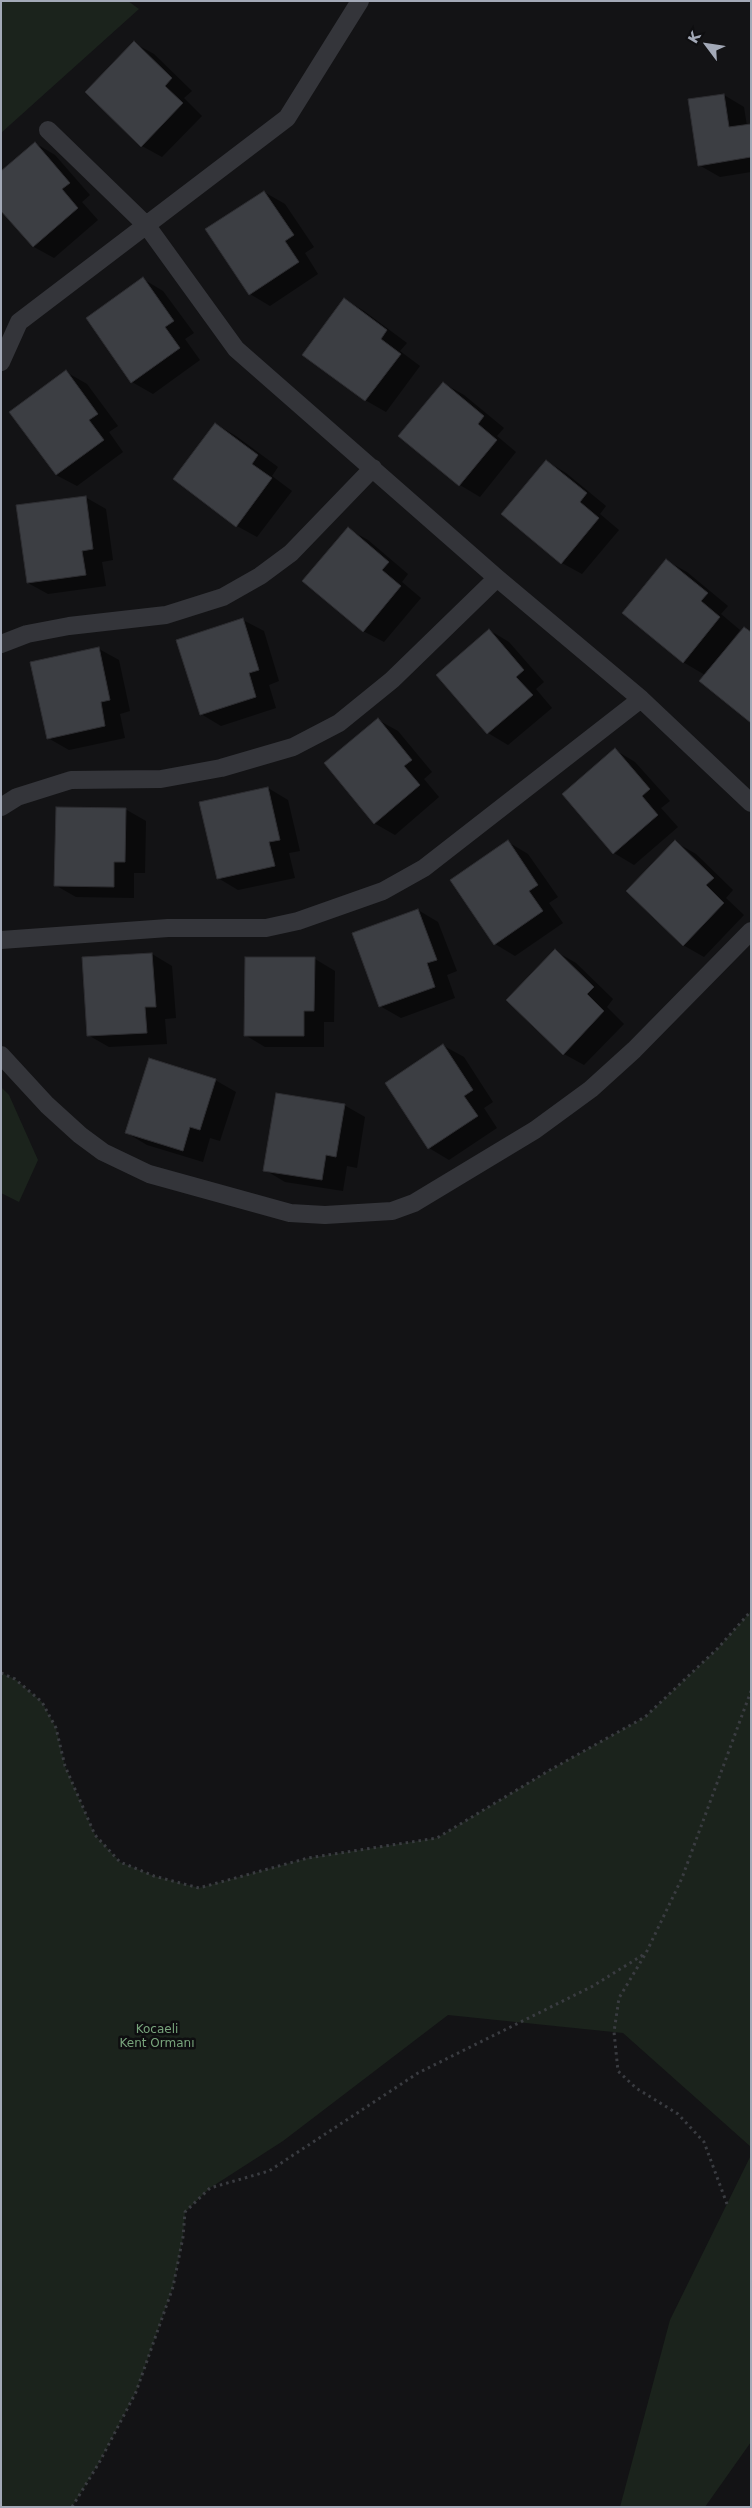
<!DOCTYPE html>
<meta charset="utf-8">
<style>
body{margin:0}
#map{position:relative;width:752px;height:2508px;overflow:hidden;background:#131315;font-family:"DejaVu Sans",sans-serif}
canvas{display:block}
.frame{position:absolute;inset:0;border:2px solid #a3a9b7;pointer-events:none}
.north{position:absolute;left:682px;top:20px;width:50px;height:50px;-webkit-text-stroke:4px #0e0e10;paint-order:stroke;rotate:301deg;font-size:14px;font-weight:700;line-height:20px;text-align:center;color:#a3a9b7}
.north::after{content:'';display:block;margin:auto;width:18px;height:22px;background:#a3a9b7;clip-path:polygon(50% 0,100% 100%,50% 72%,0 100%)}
</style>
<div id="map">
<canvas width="752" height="2508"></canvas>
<div class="frame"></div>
<div class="north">K</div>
</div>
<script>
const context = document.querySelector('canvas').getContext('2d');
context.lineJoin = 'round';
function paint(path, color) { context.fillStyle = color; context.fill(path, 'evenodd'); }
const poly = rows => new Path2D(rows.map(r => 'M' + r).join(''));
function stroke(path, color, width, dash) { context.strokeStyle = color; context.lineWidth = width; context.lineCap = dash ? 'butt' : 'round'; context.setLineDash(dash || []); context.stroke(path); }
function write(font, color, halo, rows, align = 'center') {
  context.font = font + ' "DejaVu Sans",sans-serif'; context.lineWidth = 5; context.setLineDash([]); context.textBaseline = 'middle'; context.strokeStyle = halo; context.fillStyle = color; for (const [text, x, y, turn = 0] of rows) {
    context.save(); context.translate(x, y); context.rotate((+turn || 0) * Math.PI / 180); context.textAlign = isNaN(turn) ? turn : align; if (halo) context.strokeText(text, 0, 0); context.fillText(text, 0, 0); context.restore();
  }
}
paint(poly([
 [1,1,128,1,139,9,1,133],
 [1,1087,9,1095,38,1160,19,1202,1,1193],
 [751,1611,751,2147,623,2033,448,2015,283,2141,210,2188,185,2212,183,2237,173,2287,136,2392,99,2463,72,2507,1,2507,1,1673,15,1679,42,1702,56,1728,65,1766,95,1835,120,1862,154,1876,199,1888,308,1858,437,1838,550,1770,645,1717,718,1648],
 [751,2155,751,2442,705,2507,620,2507,670,2320]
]), '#1b231c');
paint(poly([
 [134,43,154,54,192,91,184,98,202,116,162,157,142,146],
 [724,95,744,107,747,126,751,125,751,172,720,177,699,165],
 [35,143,55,155,90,195,82,202,98,220,54,258,34,247,1,209],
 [264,192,285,204,314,247,305,253,318,274,270,306,250,294],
 [143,279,163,291,194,333,185,339,200,360,153,394,132,382],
 [344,299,364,311,407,343,400,351,420,366,386,412,365,400],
 [66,372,87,384,118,426,109,432,123,452,77,486,56,475],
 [443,383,464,395,504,428,497,436,516,452,480,497,460,485],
 [216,424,236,436,278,467,272,476,292,491,257,537,237,526],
 [546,461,566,473,606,506,600,514,619,530,582,574,562,563],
 [85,497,106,509,113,560,102,562,106,586,48,594,28,583],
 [348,529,368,540,408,574,402,582,421,598,384,642,363,631],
 [667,561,687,572,728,606,721,614,740,630,705,675,683,662],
 [243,620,264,631,279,681,269,685,276,708,221,726,201,714],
 [489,630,509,642,544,682,536,689,552,708,508,745,488,733,437,675],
 [99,649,119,660,130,711,120,714,125,738,69,750,48,738],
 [378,720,398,731,432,772,424,779,439,797,395,835,374,823],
 [615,750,635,762,670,801,661,808,678,827,634,865,614,853],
 [268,788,288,800,300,851,289,853,295,878,238,890,218,878],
 [125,809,146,821,145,873,134,873,134,898,76,897,55,885],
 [508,842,528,854,558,897,549,903,563,923,515,956,495,944],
 [675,842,696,854,733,890,726,898,744,915,704,957,683,945],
 [418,910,438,922,457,971,447,975,455,998,401,1018,380,1006],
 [555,951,576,963,613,999,607,1007,624,1024,584,1065,564,1054],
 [152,954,172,966,176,1018,165,1019,167,1044,109,1047,88,1035],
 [315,959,335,971,334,1022,324,1022,324,1047,265,1047,245,1035],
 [444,1046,464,1057,493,1102,484,1108,497,1128,449,1160,429,1148],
 [215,1080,236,1092,220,1141,210,1138,203,1162,147,1145,127,1133],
 [344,1105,365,1117,357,1168,347,1166,343,1191,285,1182,265,1170]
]), '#0007');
const building = poly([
 [134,41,172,78,165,86,183,103,141,147,85,92,134,41],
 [724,94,729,127,751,124,751,157,698,166,688,99,724,94],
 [35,142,70,183,62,189,78,208,33,247,1,211,1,171,35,142],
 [264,191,294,235,285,241,299,262,249,295,205,229,264,191],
 [143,277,174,321,165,327,180,348,131,383,86,318,143,277],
 [344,298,387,330,381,339,401,354,365,401,302,355,344,298],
 [66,370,98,414,89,420,104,440,56,475,9,412,66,370],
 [443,382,484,416,478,424,497,440,459,486,398,436,443,382],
 [215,423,258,455,252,464,272,478,236,527,173,479,215,423],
 [546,460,587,493,580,502,599,518,561,564,501,514,546,460],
 [86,496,93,549,82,551,86,575,27,583,16,505,86,496],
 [348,527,389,562,382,570,401,586,363,632,302,581,348,527],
 [666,559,708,593,701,601,720,617,683,663,622,613,666,559],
 [243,618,259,670,249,673,256,697,200,715,176,640,243,618],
 [744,627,751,632,751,723,699,681,744,627],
 [489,629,524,670,516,677,533,695,487,734,436,675,489,629],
 [99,647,110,700,101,702,105,726,47,739,30,662,99,647],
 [378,718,412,760,404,766,420,785,374,824,324,763,378,718],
 [615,748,650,789,642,796,658,815,613,854,562,794,615,748],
 [268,787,280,840,269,842,275,866,217,879,199,802,268,787],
 [56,807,126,808,125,862,114,862,114,887,54,886,56,807],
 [508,840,538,885,529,891,543,911,494,945,450,880,508,840],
 [675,840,714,878,706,885,724,903,683,946,626,891,675,840],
 [418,909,437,960,427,963,435,987,379,1007,352,933,418,909],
 [555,949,594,987,587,994,604,1011,563,1055,506,1000,555,949],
 [152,953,156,1007,145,1007,147,1033,87,1036,82,957,152,953],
 [245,957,315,957,314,1011,304,1011,304,1036,244,1036,245,957],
 [443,1044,473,1090,464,1096,478,1116,428,1149,385,1083,443,1044],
 [149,1058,216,1079,200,1130,190,1127,183,1151,125,1133,149,1058],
 [276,1093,345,1104,336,1157,326,1155,322,1180,263,1171,276,1093]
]);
paint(building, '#3c3e43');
stroke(building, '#2d2d31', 1);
stroke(poly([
 [1,1673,15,1679,42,1702,56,1728,65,1766,95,1835,120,1862,154,1876,199,1888,308,1858,437,1838,550,1770,645,1717,718,1648,751,1611],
 [727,2204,704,2142,678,2114,636,2088,618,2071,614,2032,619,1998,646,1953,682,1878,751,1691],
 [72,2507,99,2463,136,2392,173,2287,183,2237,185,2212,210,2188,269,2171,418,2073,593,1986,646,1953]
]), '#3a3c41', 3, [2.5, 4]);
stroke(poly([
 [48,130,147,226,236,349,497,578,641,699,751,803],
 [1,362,19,322,287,118,360,1],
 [1,644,27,634,69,626,166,615,223,597,260,576,291,553,373,468],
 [1,807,17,797,71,780,161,779,221,768,293,747,339,723,392,680,497,578],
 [1,940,168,928,266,928,298,921,383,891,424,868,641,699],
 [1,1055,47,1105,80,1135,103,1152,149,1174,290,1213,325,1215,392,1211,414,1203,535,1130,591,1089,634,1050,751,931]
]), '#34353a', 18);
write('12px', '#78a47c', '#0e0e10', [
 ["Kocaeli",157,2030],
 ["Kent Ormanı",157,2044]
]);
</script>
